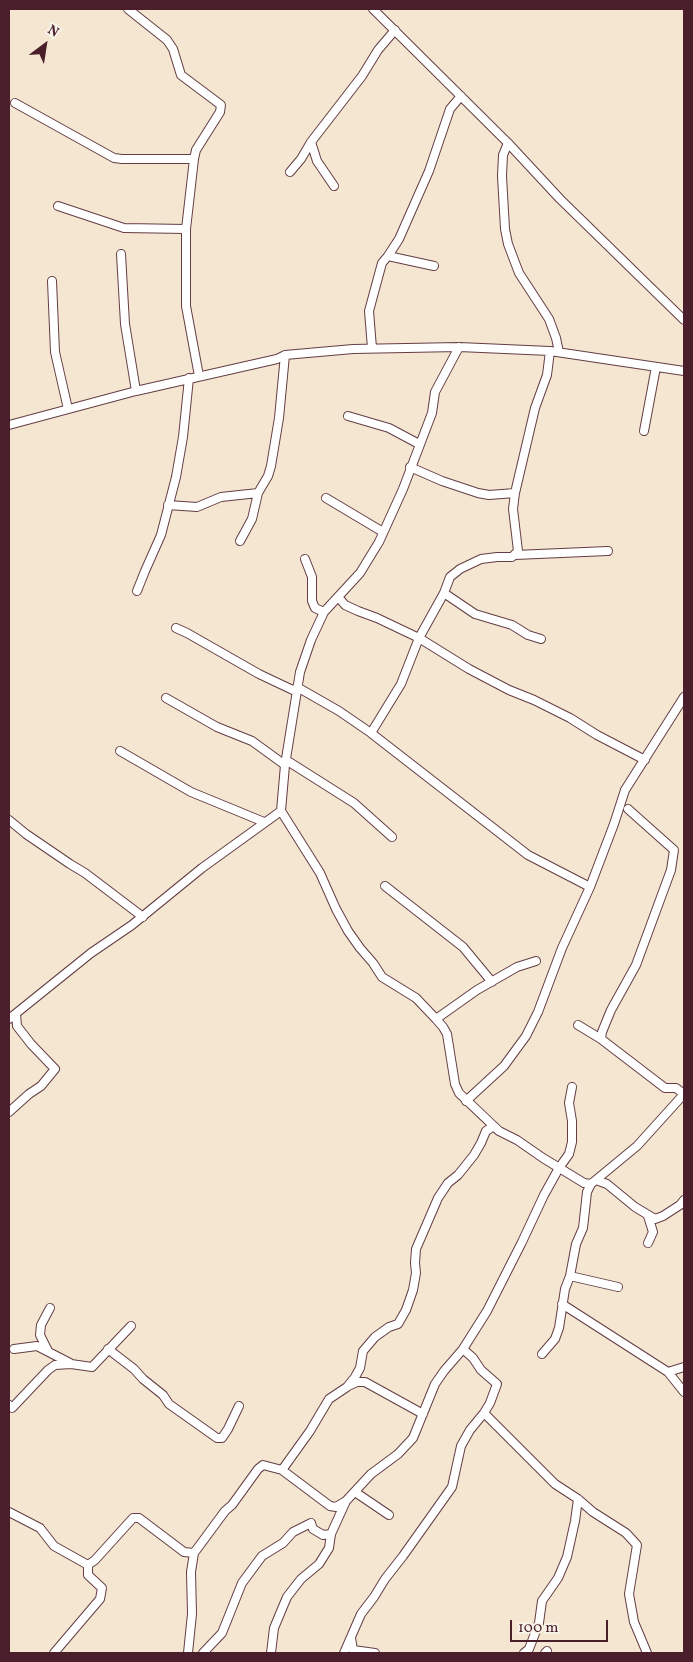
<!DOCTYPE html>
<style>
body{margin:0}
#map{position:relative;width:693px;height:1662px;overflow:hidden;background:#f4e6d0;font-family:Vollkorn,serif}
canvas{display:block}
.frame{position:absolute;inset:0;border:10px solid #4a1f2b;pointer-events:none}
.north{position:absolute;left:20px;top:20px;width:50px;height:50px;-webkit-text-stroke:4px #f7f3e8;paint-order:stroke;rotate:31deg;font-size:14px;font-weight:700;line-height:20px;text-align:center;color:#4a1f2b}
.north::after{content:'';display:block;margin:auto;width:18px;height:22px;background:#4a1f2b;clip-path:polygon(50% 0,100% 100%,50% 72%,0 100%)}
.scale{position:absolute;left:510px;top:1620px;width:98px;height:22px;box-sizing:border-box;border:2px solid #4a1f2b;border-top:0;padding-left:6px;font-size:15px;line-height:18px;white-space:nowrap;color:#4a1f2b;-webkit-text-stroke:4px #f7f3e8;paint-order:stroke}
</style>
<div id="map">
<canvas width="693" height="1662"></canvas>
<div class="frame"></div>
<div class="north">N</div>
<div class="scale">100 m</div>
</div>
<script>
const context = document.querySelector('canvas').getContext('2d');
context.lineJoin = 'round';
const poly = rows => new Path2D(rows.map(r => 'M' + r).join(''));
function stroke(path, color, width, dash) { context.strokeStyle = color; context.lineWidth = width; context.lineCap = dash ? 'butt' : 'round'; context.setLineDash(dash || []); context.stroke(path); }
const minor = poly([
 [128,9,167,40,173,49,181,75,221,105,220,112,196,150,194,159,186,229,186,306,199,376],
 [373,9,508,143,560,199,684,320],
 [15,103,114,158,122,159,194,159],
 [311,142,317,161,334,186],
 [508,143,503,155,502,176,505,229,508,244,519,273,549,319,556,338,559,352],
 [290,172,301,159,311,142,362,76,378,50,395,30],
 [58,206,124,228,186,229],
 [121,254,125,324,136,391],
 [388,256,434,266],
 [52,281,55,352,68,409],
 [372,348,369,311,382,263,388,256,399,239,429,171,450,109,461,96],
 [348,416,389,428,419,444],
 [9,425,136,391,277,359,285,355,353,349,459,347,550,351,684,371],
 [644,431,656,367],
 [410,467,442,481,478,493,489,495,515,493],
 [326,498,383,532],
 [168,505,197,507,221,497,258,493],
 [240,541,252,519,258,493,268,476,271,466,279,418,285,355],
 [515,555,608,551],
 [305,559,312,577,312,601,315,608,324,612],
 [137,591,145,571,161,535,176,477,183,437,189,378],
 [444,593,475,614,512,625,528,635,541,639],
 [339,598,345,605,358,611,377,618,419,638,469,669,509,690,534,700,570,718,597,735,645,760],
 [176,628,187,633,259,674,297,692],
 [297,687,339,711,371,733,528,855,590,887],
 [166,698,217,727,252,741,285,765],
 [371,733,401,684,419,638,444,593,450,577,460,569,481,559,497,557,512,557,518,551,513,509,515,493,535,408,547,375,550,351],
 [120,751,191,792,264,822],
 [286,760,354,803,392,837],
 [628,809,674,850,671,870,636,965,611,1010,602,1032,601,1039,665,1088,676,1088,684,1094],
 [281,811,285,765,300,672,311,640,324,612,360,573,379,542,403,489,432,413,435,392,459,347],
 [9,820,26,834,70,864,85,873,143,917],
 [385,886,463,947,492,982],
 [9,1019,91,953,132,925,202,868,281,811,320,873,336,909,348,931,360,948,373,963,382,977,416,998,436,1019,443,1027,447,1034,455,1084,459,1093,499,1131,517,1140,543,1158,584,1183,591,1184],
 [436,1019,477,990,517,967,536,961],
 [578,1025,601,1039],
 [572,1087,569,1103,572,1121,572,1142,569,1154,559,1168,544,1195,522,1242,487,1311,463,1349,473,1358,481,1370,497,1384,490,1403,484,1413,555,1484,578,1499,593,1512,626,1533,637,1545,629,1594,634,1622,647,1653],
 [466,1101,504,1066,526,1036,538,1012,562,948,590,887,614,824,625,790,684,697],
 [9,1112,29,1094,41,1086,55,1069,31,1044,17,1026,16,1014],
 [596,1180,607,1184,635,1207,655,1219,663,1216,680,1205,684,1200],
 [648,1216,653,1232,648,1243],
 [570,1276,618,1287],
 [562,1304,668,1372,684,1392],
 [14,1349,37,1346,70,1363],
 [108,1349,134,1369,143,1379,163,1395,169,1404,217,1438,222,1438,228,1429,239,1406],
 [48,1351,40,1335,41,1325,50,1308],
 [542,1354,555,1339,559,1328,565,1289,570,1276,576,1244,583,1228,587,1192,591,1184,637,1146,684,1094],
 [668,1372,684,1367],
 [348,1386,357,1382,365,1382,423,1414],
 [9,1405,12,1408,48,1370,55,1365,71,1364,92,1367,131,1326],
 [282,1470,310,1431,329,1399,347,1387,355,1377,360,1368,363,1351,375,1337,389,1327,398,1324,406,1310,413,1290,416,1273,415,1263,416,1249,438,1198,448,1183,458,1175,474,1155,481,1143,486,1131,494,1126],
 [355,1492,389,1515],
 [9,1512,40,1528,54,1546,88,1565,95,1560,133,1518,139,1518,184,1552,194,1553],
 [351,1638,353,1650,375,1653],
 [54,1653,100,1599,102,1588,88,1575,88,1565],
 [188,1653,192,1614,191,1572,194,1553,225,1511,232,1505,258,1469,263,1465,282,1470,330,1506,336,1507,346,1501],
 [203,1653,222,1633,242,1583,262,1556,283,1543,293,1532,311,1523,313,1529,323,1535,331,1534,346,1501,371,1474,398,1454,413,1438,435,1384,444,1371,463,1349],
 [271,1653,274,1628,287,1597,301,1579,319,1564,329,1548,331,1534],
 [344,1653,361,1614,374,1597,385,1579,403,1556,452,1487,461,1446,470,1430,484,1413],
 [524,1653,529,1649,539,1623,542,1601,558,1578,567,1557,575,1521,578,1499],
 [545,1653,547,1651]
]);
stroke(minor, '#643d44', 10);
stroke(minor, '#fff', 8);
</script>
